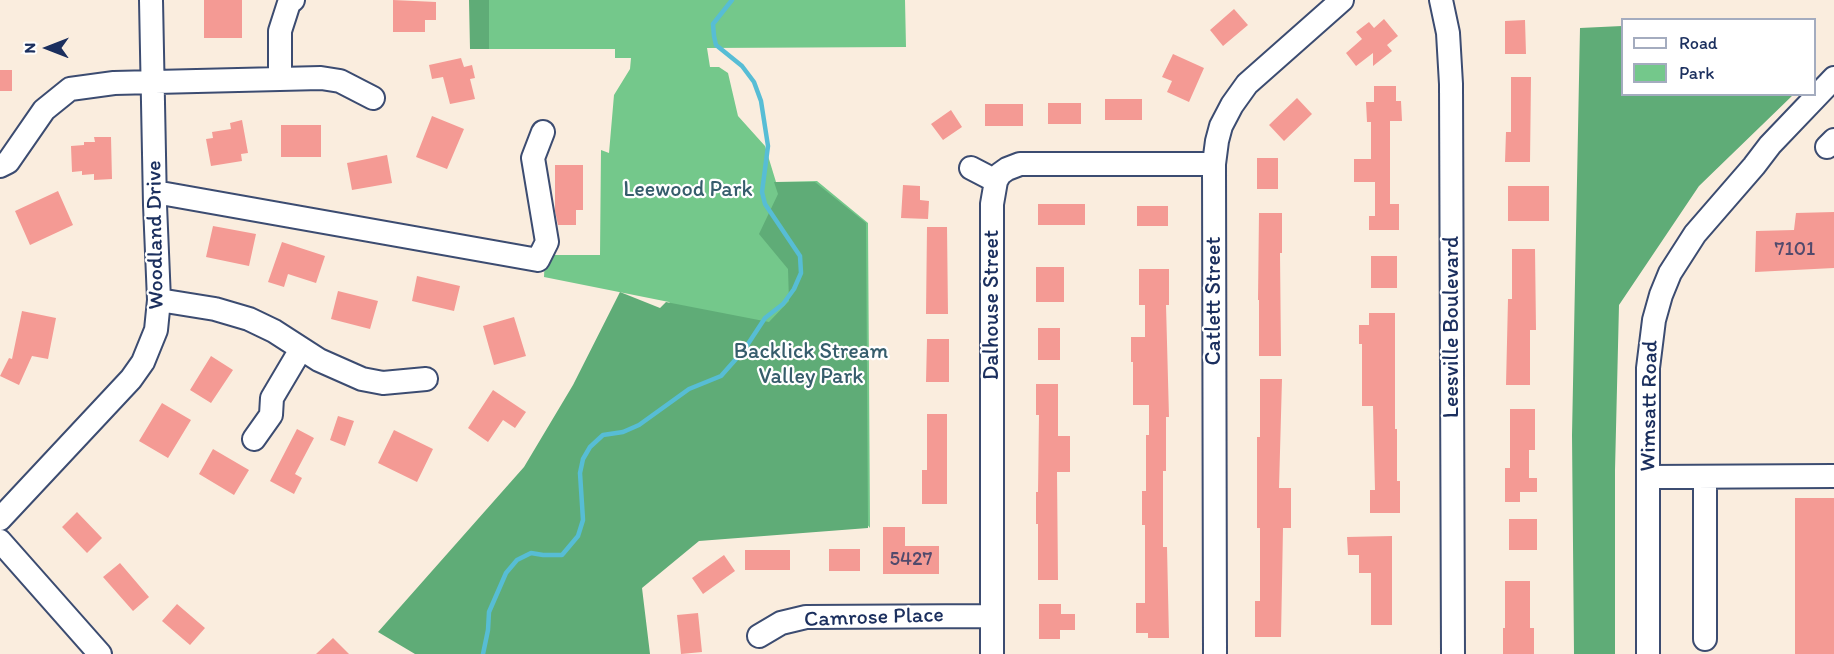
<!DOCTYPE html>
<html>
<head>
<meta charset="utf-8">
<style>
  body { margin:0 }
  #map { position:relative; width:1834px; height:654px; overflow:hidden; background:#faedde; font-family:Itim,sans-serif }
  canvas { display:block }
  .legend { position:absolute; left:1621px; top:18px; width:195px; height:78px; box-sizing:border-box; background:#fff; border:2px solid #a4acbf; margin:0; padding:8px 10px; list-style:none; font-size:18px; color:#1b2f5e }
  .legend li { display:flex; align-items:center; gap:12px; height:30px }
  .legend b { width:30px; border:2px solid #a4acbf }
  .north { position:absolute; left:18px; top:18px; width:60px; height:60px; -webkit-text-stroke:4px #fff; paint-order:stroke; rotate:270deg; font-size:16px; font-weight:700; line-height:24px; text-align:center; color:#1b2f5e }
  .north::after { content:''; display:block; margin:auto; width:21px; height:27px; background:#1b2f5e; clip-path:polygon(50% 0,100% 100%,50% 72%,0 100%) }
</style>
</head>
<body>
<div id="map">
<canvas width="1834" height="654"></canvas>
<ul class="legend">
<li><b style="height:8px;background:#fff"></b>Road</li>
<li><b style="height:16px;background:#74c88b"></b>Park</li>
</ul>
<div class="north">N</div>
</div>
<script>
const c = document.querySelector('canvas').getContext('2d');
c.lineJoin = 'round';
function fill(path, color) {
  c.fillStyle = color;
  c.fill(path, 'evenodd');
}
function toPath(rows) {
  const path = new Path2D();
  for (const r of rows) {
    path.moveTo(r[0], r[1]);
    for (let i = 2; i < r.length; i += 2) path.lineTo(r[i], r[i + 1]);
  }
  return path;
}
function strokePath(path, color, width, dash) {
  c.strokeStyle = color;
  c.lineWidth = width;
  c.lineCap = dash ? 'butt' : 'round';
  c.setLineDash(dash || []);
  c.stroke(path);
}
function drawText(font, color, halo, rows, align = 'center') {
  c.font = font + ' Itim,sans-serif';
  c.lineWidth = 4.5;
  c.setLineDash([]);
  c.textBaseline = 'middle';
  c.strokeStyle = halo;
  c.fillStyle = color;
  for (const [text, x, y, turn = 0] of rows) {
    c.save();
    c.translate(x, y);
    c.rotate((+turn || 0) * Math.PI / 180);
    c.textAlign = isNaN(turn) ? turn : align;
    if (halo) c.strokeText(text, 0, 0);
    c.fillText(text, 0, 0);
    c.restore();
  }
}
fill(toPath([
  [471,0,905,0,906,47,707,48,710,67,719,67,728,73,738,116,765,146,776,182,817,181,868,223,870,528,758,392,669,302,544,277,545,255,600,255,601,150,609,153,614,95,630,69,631,58,615,58,615,49,472,49]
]), '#74c88b');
fill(toPath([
  [469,0,489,0,489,49,470,49],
  [1622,26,1622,94,1793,95,1699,186,1619,305,1615,470,1615,654,1574,654,1572,435,1580,28],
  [774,182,815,182,866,223,868,528,699,541,642,588,650,654,415,654,378,632,524,467,573,385,620,292,660,308,666,302,769,322,789,301,788,269,759,234,778,194]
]), '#5fac77');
strokePath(toPath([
  [483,654,488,630,489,612,506,573,517,560,531,553,543,555,562,555,578,536,583,520,580,473,583,459,590,447,603,435,623,432,639,425,689,389,721,376,744,350,765,318,783,304,794,289,801,273,800,256,765,204,762,192,768,146,761,101,754,82,742,66,716,45,714,36,713,24,732,0]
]), '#57bdd5', 4.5);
fill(toPath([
  [204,0,242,0,242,38,204,38],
  [393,0,436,2,436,20,425,20,425,32,393,32],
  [1234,9,1248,25,1223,46,1210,30],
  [1384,19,1398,36,1387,45,1392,51,1373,66,1373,53,1356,66,1346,53,1362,39,1356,32,1369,22,1374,28],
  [1525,20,1526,54,1505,54,1505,21],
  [1173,54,1204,68,1189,102,1167,92,1172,81,1162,77],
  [461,58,464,67,472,65,475,78,470,79,475,99,450,104,443,77,432,79,429,65],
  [0,70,12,70,12,91,0,91],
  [1511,77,1531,77,1530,162,1505,162,1506,132,1511,132],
  [1374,86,1396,86,1396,101,1401,101,1402,121,1390,121,1390,204,1399,204,1399,230,1369,230,1369,216,1375,216,1375,182,1354,182,1354,159,1371,159,1371,122,1367,122,1366,102,1374,102],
  [1297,98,1312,114,1284,141,1269,125],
  [1105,99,1142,99,1142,120,1105,120],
  [1048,103,1081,103,1081,124,1048,124],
  [985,104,1023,104,1023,126,985,126],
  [951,110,962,127,943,140,931,124],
  [432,116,464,129,447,169,416,157],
  [242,120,248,153,241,154,242,161,211,166,206,139,213,138,212,132,231,129,230,123],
  [281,125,321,125,321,157,281,157],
  [94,137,111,137,112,179,94,180,94,174,82,175,82,171,72,172,71,146,84,145,84,142,95,142],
  [387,155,392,183,352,190,347,163],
  [1257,158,1278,158,1278,189,1257,189],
  [555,165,583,165,583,210,576,210,576,225,558,225,555,211],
  [903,185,920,186,920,200,929,201,928,219,901,218],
  [1508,186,1549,186,1549,221,1508,221],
  [58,191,73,225,30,245,15,211],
  [1038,204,1085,204,1085,225,1038,225],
  [1137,206,1168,206,1168,226,1137,226],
  [1834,212,1834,268,1755,272,1756,231,1794,230,1796,213],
  [1259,213,1282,213,1282,253,1280,253,1281,356,1259,356,1259,300,1258,300],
  [213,226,256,234,249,266,206,257],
  [927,227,947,227,948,314,926,314],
  [282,242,325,256,316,283,288,274,284,287,268,282],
  [1512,249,1535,249,1536,330,1530,330,1530,385,1506,385,1508,299,1512,299],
  [1371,256,1397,256,1397,288,1371,288],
  [1036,267,1064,267,1064,302,1036,302],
  [1139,269,1169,269,1169,305,1166,305,1169,417,1166,417,1166,471,1163,471,1163,547,1167,547,1169,638,1148,638,1148,633,1136,633,1136,603,1145,603,1145,525,1142,525,1142,491,1146,491,1146,435,1149,435,1149,405,1133,405,1133,362,1131,362,1131,337,1145,337,1145,305,1139,305],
  [417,276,460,286,454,311,412,301],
  [338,291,378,301,370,329,331,319],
  [22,311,56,318,48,359,32,356,19,385,0,376,9,358,12,359],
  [1369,313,1395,313,1395,429,1397,429,1397,481,1400,481,1400,513,1370,513,1370,490,1375,490,1373,406,1362,406,1362,344,1359,344,1359,325,1369,325],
  [514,317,526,356,494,365,483,326],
  [1038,328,1060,328,1060,360,1038,360],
  [927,339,949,339,949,382,926,382],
  [211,356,233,370,211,403,190,390],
  [1260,379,1282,379,1279,488,1291,488,1291,528,1283,528,1281,637,1255,637,1255,601,1260,601,1260,528,1257,528,1257,437,1260,437],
  [1036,384,1058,384,1058,436,1070,436,1070,472,1057,472,1058,580,1038,580,1038,524,1036,524,1036,492,1038,492,1039,415,1036,415],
  [493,390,526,412,515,428,503,420,488,442,468,428],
  [162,403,191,420,168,458,139,441],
  [1510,409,1535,409,1535,450,1529,450,1529,478,1537,478,1537,492,1520,492,1520,502,1505,502,1505,468,1510,468],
  [927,414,947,414,947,504,922,504,922,470,927,470],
  [338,416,354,421,345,446,330,440],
  [297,429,314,438,295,474,302,478,294,494,270,481],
  [394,430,433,449,417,482,378,463],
  [213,449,249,470,234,495,199,474],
  [1795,498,1834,498,1834,654,1795,654],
  [77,512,102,538,87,553,62,527],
  [1509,519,1537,519,1537,550,1509,550],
  [883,527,905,527,905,546,939,546,939,574,883,574],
  [1392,536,1392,625,1371,625,1371,573,1359,573,1359,555,1348,555,1347,537],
  [829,549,860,549,860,571,829,571],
  [745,550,790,550,790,570,745,570],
  [724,555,735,571,703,594,692,578],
  [120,563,149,597,133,611,103,577],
  [1505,581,1530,581,1530,628,1534,628,1534,654,1503,654,1503,628,1505,628],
  [177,604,205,628,190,645,162,621],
  [1039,604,1061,604,1061,614,1075,614,1075,630,1060,630,1060,639,1039,639],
  [698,613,702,652,681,654,677,615],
  [333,638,349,654,316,654]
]), '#f49a94');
const minor = toPath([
  [1441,0,1448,33,1451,84,1453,654],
  [280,79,280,31,289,3,293,0],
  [1827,147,1834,140],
  [0,166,8,162,44,110,70,89,114,83,321,78,340,81,373,98],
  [971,168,996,181],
  [155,192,538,260,547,242,533,158,543,132],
  [159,300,215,309,249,319,274,331,319,360,362,379,383,383,426,379],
  [254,439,271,415,272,398,301,349],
  [1648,477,1834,476],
  [1705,477,1705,639],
  [0,519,131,379,143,362,156,330,159,300,155,205,151,0],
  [0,541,100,654],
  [759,636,781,623,806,617,992,616],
  [992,654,992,204,996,181,1000,174,1007,169,1020,164,1214,164],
  [1215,654,1214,164,1217,141,1221,126,1232,105,1247,84,1342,0],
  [1648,654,1648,368,1654,320,1661,295,1670,273,1695,234,1754,166,1770,145,1834,78]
]);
strokePath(minor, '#3c4c71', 26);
strokePath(minor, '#fff', 22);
drawText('20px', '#514a6c', null, [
  ["7101",1795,250],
  ["5427",911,560]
]);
drawText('22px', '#365d6c', '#fff', [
  ["Leewood Park",688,190],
  ["Backlick Stream",811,352],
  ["Valley Park",811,377]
]);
drawText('22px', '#1b2f5e', '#fff', [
  ["Woodland Drive",156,235,-91],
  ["Catlett Street",1214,301,-90],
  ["Dalhouse Street",992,305,-90],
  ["Leesville Boulevard",1452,327,-90],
  ["Wimsatt Road",1650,406,-89],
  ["Camrose Place",874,618,-2]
]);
</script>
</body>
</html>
